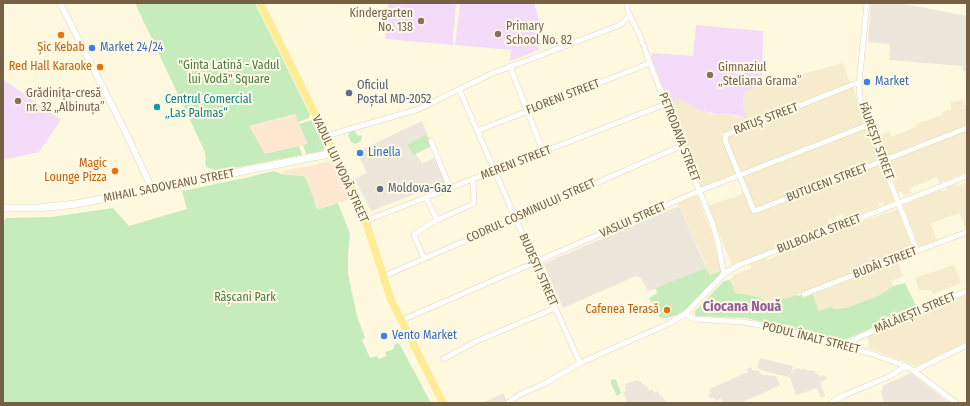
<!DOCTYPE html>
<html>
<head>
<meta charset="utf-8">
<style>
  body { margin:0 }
  #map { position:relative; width:970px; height:406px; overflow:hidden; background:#fef8de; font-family:"Fira Sans Condensed",sans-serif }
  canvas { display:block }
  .frame { position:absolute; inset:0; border:4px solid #766044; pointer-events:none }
</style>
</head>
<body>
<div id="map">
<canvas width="970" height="406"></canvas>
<div class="frame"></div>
</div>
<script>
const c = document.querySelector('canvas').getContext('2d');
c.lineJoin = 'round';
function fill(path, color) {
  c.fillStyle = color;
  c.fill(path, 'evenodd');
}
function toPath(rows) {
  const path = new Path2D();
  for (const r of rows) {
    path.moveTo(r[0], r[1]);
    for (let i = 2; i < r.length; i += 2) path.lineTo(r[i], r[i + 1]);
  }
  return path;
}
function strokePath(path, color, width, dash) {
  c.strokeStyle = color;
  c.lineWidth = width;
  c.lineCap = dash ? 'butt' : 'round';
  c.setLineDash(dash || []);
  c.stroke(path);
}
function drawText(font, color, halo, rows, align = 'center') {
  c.font = font + ' "Fira Sans Condensed",sans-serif';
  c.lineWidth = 4;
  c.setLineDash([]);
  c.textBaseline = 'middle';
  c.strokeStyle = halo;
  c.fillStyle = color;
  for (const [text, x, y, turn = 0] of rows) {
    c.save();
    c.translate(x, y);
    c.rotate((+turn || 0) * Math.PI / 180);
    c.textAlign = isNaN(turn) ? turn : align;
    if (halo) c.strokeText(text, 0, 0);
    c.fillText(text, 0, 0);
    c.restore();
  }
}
fill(toPath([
  [843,63,850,83,790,106,721,134,737,173,701,187,669,103,682,99,684,102,702,111,710,114,720,115,720,113,742,118,746,117,743,103,744,92,762,85],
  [853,87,864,124,741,172,727,138,728,137],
  [963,100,964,105,967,105,967,125,884,157,877,142,880,141,878,136,889,132,891,137,916,127,916,124,943,115,942,112,952,109,950,102],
  [866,129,879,160,755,208,743,177],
  [967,130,967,172,940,183,937,177,910,188,912,193,904,196,902,191,898,193,886,162],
  [880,164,894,199,894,201,884,205,883,202,878,204,879,207,845,220,842,214,828,220,830,226,732,265,708,206,730,198,731,199,745,193,753,214],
  [967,182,967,229,966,229,960,213,953,216,952,215,931,224,937,240,919,247,903,205,941,190,942,192,947,190,947,187,957,184,958,186],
  [697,195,713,237,721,271,710,275,678,203],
  [898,209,913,249,912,250,777,303,773,304,764,301,759,297,734,293,730,280,731,278,733,277,733,275,752,268,750,264,766,258,767,260,780,255,780,253,794,248,794,249,800,247,800,246,848,227,855,224,856,225,858,224,858,223],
  [898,262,903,276,891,281,893,286,880,295,846,308,835,309,831,307,817,311,813,294],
  [954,265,961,283,933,294,931,290,919,290,915,278],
  [967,295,967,342,934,357,934,358,930,361,929,360,916,366,868,348,869,342,867,336,882,331,883,329,907,318,910,320,908,317,916,313,918,316,923,314,922,311,945,302,946,303,948,301]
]), '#f6ebcc');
fill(toPath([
  [295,114,308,144,265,155,249,126],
  [333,161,350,199,320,209,316,208,313,196,304,177,285,175,283,171]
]), '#ffe8d1');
fill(toPath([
  [871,3,899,3,967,16,967,71,962,71,963,66,889,60,890,44,868,42],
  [422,121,432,146,416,154,422,164,436,157,446,182,371,211,355,179,367,173,357,152],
  [679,206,706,268,663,286,648,291,641,278,636,276,563,308,544,264,545,263],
  [760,358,793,366,791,373,793,372,793,370,799,368,800,370,804,369,809,371,813,370,820,377,824,375,827,379,820,382,825,396,821,397,817,388,796,395,790,377,767,372,757,368],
  [751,367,752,370,759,371,762,375,776,376,780,385,741,403,724,403,721,398,716,401,714,397,710,399,708,395,711,394,710,389,748,372,747,369],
  [911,373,949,403,884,403,881,391,883,389,882,386],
  [638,380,648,388,649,391,653,390,655,393,658,391,660,396,662,396,667,403,627,403,623,392,626,391,625,384],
  [503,393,507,402,505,403,483,403]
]), '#ece6db');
fill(toPath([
  [388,3,455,3,456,6,454,29,453,31,453,45,385,39,387,13,389,12],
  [460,3,534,3,540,23,539,50,510,61,511,50,455,45],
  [696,25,763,31,762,85,744,92,743,103,746,117,744,118,739,116,720,113,720,115,702,111,684,102,682,99,669,103,651,57,652,56,652,53,693,56],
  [4,80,61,120,39,152,3,160]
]), '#f5dbfa');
fill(toPath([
  [135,3,256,3,310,114,309,118,298,122,295,114,249,126,265,154,299,146,302,155,218,171,206,167,205,152],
  [312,120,314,120,326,144,326,147,322,151,306,154,303,145,308,144,299,124],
  [354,130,358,136,361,135,362,137,361,141,355,144,351,142,348,136,350,131],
  [426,135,431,146,413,155,408,144],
  [273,171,285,175,304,176,313,196,316,208,320,209,338,203,350,234,348,254,348,274,357,316,365,338,362,340,370,358,377,356,379,359,386,356,385,352,394,349,394,345,399,343,431,403,3,403,3,223,6,218,51,217,113,208,129,226,187,209,182,191,245,178],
  [706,268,710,275,721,271,720,274,685,310,677,315,666,318,661,318,658,315,649,298,657,293,656,288],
  [730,280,735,293,759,297,764,301,773,304,777,303,783,298,786,299,797,295,798,296,801,295,803,298,813,294,818,311,831,307,835,309,846,308,880,295,893,286,905,283,917,308,842,341,746,318,695,316,695,311,724,281],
  [613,379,616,380,621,393,619,395,617,396,611,384,611,381]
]), '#c6ecbc');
const minor = toPath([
  [627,3,627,9,640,36,681,146,712,222,718,243,724,274],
  [867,3,859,83,860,98,868,125,917,251],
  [510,66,543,152],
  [859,83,854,84,726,135,725,140,754,211,757,210,967,128],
  [459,89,535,263,580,363],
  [477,131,650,63],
  [326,136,419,109,491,74,615,27,620,25,630,15],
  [431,141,450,188],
  [437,220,473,204,474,201,473,179],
  [365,221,666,104],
  [424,258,415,238,414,234,437,220,426,197],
  [382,277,681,146],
  [804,294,967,232],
  [685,314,694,319,743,322,760,325,869,353,906,366,914,371,956,403],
  [400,321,699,191,868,125],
  [842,345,923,309,967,291],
  [443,359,475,342,555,308],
  [914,371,967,345],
  [508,403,519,395,546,383,580,363,668,324,685,314,724,274,739,265,899,203,967,176],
  [831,403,845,395,888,377,906,366]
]);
const tertiary = toPath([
  [60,3,126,133,152,189]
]);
const secondary = toPath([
  [3,208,38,208,76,204,334,153]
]);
const primary = toPath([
  [260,3,361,207,391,300,443,403]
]);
strokePath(minor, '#e3d5ba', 6);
strokePath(tertiary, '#e3d5ba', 7);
strokePath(secondary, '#e8d8b7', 8);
strokePath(primary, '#fff', 9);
strokePath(minor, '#fff', 5);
strokePath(tertiary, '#fff', 6);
strokePath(secondary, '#fff', 7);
strokePath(primary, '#ffec94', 8);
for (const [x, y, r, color] of [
  [421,21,4,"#8d6e63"],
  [498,34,4,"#8d6e63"],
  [61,35,4,"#e8710a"],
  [92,48,4,"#3f7fe0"],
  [100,67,4,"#e8710a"],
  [710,75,4,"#8d6e63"],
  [867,82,4,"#3f7fe0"],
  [349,93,4,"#5c6f8a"],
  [18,101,4,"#8d6e63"],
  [157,107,4,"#0f9aa8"],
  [360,153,4,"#3f7fe0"],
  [115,171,4,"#e8710a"],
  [380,189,4,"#5c6f8a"],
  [667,310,4,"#e8710a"],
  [384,336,4,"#3f7fe0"]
]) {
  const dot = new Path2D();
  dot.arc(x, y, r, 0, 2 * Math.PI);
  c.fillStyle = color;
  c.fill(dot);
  strokePath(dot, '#fffae6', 1.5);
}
drawText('12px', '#785e54', '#fffae6', [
  ["Kindergarten",413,14,"right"],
  ["No. 138",413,28,"right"],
  ["Primary",506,27],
  ["School No. 82",506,41],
  ["Gimnaziul",718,68],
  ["„Steliana Grama”",718,82],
  ["Grădinița-cresă",26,94],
  ["nr. 32 „Albinuța”",26,108]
], 'left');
drawText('12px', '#c56008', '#fffae6', [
  ["Șic Kebab",61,48,"center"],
  ["Red Hall Karaoke",92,67],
  ["Magic",107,164],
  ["Lounge Pizza",107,178],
  ["Cafenea Terasă",659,310]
], 'right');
drawText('12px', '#366cbe', '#fffae6', [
  ["Market 24/24",100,48],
  ["Market",875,82],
  ["Linella",368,153],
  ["Vento Market",392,336]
], 'left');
drawText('12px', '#427d3b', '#fffae6', [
  ["\"Ginta Latină - Vadul",229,66],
  ["lui Vodă\" Square",229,80],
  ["Râșcani Park",245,298]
]);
drawText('12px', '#4e5e75', '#fffae6', [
  ["Oficiul",357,86],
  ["Poștal MD-2052",357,100],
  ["Moldova-Gaz",388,189]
], 'left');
drawText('12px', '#766044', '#fffae6', [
  ["FLORENI STREET",563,97,-21],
  ["RATUȘ STREET",766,119,-21],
  ["PETRODAVA STREET",679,137,69],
  ["FĂUREȘTI STREET",876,141,70],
  ["MERENI STREET",516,163,-21],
  ["VADUL LUI VODĂ STREET",340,169,65],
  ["BUTUCENI STREET",827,183,-21],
  ["MIHAIL SADOVEANU STREET",169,186,-11],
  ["CODRUL COSMINULUI STREET",531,211,-24],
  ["VASLUI STREET",633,220,-24],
  ["BULBOACA STREET",819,234,-21],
  ["BUDĂI STREET",885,263,-21],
  ["BUDEȘTI STREET",538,270,66],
  ["MĂLĂIEȘTI STREET",915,313,-23],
  ["PODUL ÎNALT STREET",811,338,14]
]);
drawText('12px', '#0d838f', '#fffae6', [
  ["Centrul Comercial",165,100],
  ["„Las Palmas“",165,114]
], 'left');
drawText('bold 14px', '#925f9a', '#fffae6', [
  ["Ciocana Nouă",742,307]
]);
</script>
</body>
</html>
